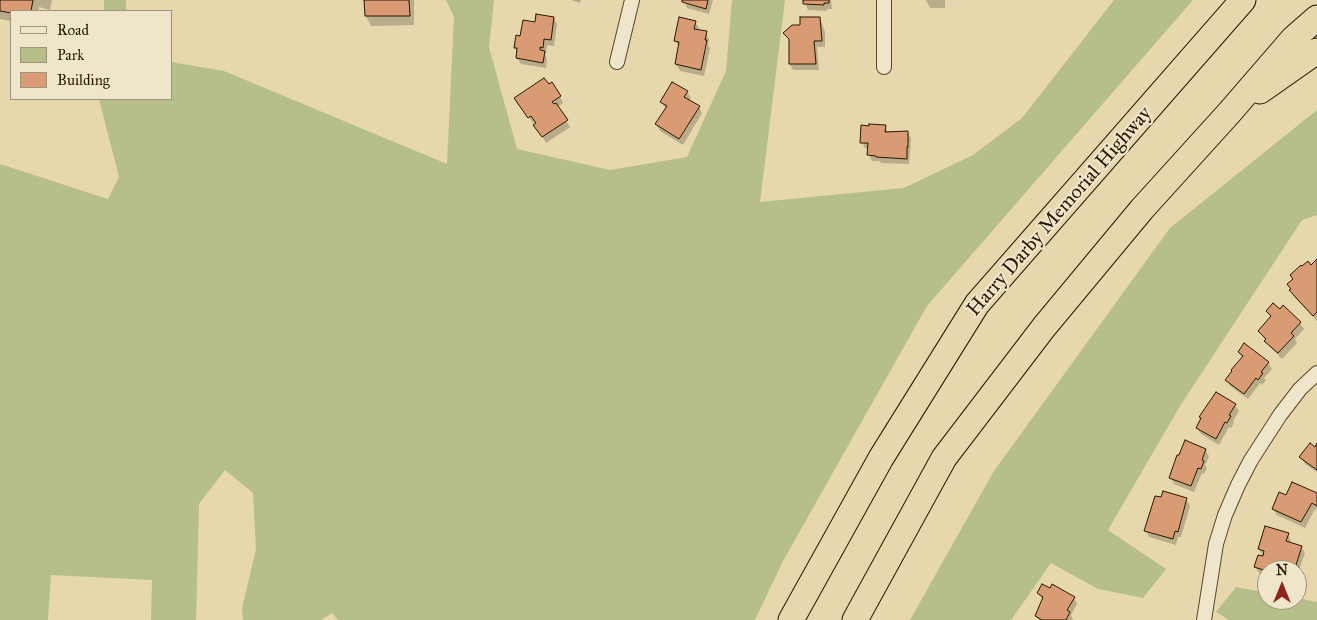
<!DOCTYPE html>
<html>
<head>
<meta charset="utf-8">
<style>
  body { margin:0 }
  #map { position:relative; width:1317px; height:620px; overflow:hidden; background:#e7d7ad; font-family:"IM FELL Great Primer",serif }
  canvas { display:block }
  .legend { position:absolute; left:10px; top:10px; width:162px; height:90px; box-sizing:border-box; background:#efe5ca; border:1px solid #a09379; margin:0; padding:6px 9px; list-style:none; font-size:15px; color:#291700 }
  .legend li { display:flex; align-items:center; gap:10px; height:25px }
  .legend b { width:25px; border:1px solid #a09379 }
  .north { position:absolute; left:1257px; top:560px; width:50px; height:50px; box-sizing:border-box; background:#efe5ca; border:1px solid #a09379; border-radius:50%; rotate:0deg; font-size:14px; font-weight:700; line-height:20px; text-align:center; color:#291700 }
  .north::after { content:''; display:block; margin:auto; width:18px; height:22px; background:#8f2418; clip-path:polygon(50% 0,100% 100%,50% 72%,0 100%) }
</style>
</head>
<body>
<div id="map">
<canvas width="1317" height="620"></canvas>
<ul class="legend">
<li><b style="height:6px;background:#efe5ca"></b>Road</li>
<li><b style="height:14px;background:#b6be89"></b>Park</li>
<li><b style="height:14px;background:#d99b73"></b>Building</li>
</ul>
<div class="north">N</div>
</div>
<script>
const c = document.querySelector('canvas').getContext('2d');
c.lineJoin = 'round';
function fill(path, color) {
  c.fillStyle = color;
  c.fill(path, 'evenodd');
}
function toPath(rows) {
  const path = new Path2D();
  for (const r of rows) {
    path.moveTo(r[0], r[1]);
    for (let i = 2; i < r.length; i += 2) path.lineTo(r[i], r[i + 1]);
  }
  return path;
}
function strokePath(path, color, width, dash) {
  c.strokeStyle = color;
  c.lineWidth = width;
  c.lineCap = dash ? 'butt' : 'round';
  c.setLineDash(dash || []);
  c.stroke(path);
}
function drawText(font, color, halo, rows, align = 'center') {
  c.font = font + ' "IM FELL Great Primer",serif';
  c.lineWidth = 4.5;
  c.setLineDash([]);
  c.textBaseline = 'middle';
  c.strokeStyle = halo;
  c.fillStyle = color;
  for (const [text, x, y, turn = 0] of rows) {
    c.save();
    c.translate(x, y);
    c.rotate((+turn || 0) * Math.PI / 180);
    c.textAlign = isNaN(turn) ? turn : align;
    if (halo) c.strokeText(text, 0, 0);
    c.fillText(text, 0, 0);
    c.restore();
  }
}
fill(toPath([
  [104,0,126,0,126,11,104,11],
  [446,0,494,0,489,47,517,149,610,170,687,157,726,71,732,0,785,0,760,202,904,188,973,155,1022,118,1114,0,1193,0,927,306,783,561,755,620,338,620,332,613,321,620,243,620,242,608,256,549,253,493,225,470,199,504,196,620,151,620,152,580,51,575,48,620,0,620,0,164,108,199,119,177,99,99,171,99,171,62,224,71,447,164,454,17],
  [1317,110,1317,215,1302,220,1180,406,1108,530,1166,569,1143,598,1098,589,1051,563,1011,620,910,620,994,471,1170,228],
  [1236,587,1267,593,1267,600,1297,600,1297,598,1317,602,1317,620,1229,620,1216,612]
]), '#b6be89');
fill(toPath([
  [0,0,52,0,50,10,39,7,38,11,11,11,11,21,0,19],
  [366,0,414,0,414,25,371,26,366,16],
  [571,0,581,0,580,3],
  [684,0,713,0,709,14,687,8],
  [804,0,831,0,832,9,827,9,827,11,808,10],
  [926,0,945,0,945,8,930,8],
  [554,18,557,24,554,46,547,45,546,54,544,53,547,59,546,68,521,64,517,58,518,52,515,47,522,37,536,23],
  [820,19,825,32,825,47,817,47,819,70,793,70,790,64,790,41,784,33],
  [695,22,699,28,698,31,706,33,709,39,708,45,710,48,704,76,680,71,676,64,680,48,675,41],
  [687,92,691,98,689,101,699,107,702,113,683,145,660,131,656,124,666,109,661,102],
  [560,97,563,103,557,107,570,127,546,143,539,131,537,124,536,122,533,123,519,104],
  [885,126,888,132,907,132,911,138,909,164,881,163,880,161,872,161,869,155,869,149,865,148,862,142],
  [1317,262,1317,321,1294,297,1291,290,1310,266],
  [1267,311,1300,323,1304,329,1295,339,1297,343,1282,359,1270,347,1260,332,1271,318],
  [1239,352,1268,362,1272,369,1264,378,1266,380,1262,385,1260,383,1248,399,1230,386,1227,380,1243,359],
  [1235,405,1239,411,1233,421,1234,423,1231,428,1229,427,1219,445,1201,434,1197,428],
  [1317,446,1317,472,1305,464,1301,457],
  [1205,450,1209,456,1205,466,1207,468,1204,474,1202,473,1194,492,1174,484,1171,478],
  [1317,494,1317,510,1315,509,1305,528,1277,515,1273,509,1287,497],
  [1186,499,1190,506,1181,537,1178,537,1176,545,1149,537,1146,531],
  [1288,534,1291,541,1290,544,1301,547,1305,553,1299,570,1302,574,1298,586,1297,570,1267,570,1267,576,1259,573,1255,567,1264,558,1259,549],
  [1038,593,1074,598,1077,604,1071,615,1073,620,1039,620,1036,616,1043,600]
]), '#0003');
const building = toPath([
  [0,0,33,0,31,11,11,11,11,13,0,11,0,0],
  [364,0,409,0,410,16,365,16,364,0],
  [682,0,708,0,706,9,682,2,682,0],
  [803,0,829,0,829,3,824,3,824,5,803,4,803,0],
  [536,14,554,17,551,40,544,39,543,48,540,47,540,50,545,51,543,63,516,58,517,48,514,48,516,35,520,36,523,20,535,22,536,14],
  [679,17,696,21,694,29,707,31,705,40,707,40,701,70,675,64,679,42,674,41,679,17],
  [800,17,820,17,822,41,814,41,816,64,789,64,789,39,783,33,792,25,800,25,800,17],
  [544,78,549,84,552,82,561,96,552,102,554,104,556,103,568,120,542,137,533,125,536,123,531,116,528,118,514,98,544,78],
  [672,82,688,91,684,97,700,106,679,139,655,124,667,106,660,102,672,82],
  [869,124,886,125,885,132,908,131,908,147,907,147,907,159,876,157,876,156,867,155,868,143,860,143,861,125,869,126,869,124],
  [1317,259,1317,312,1313,316,1289,290,1291,289,1287,284,1293,279,1290,275,1301,265,1302,266,1308,261,1311,265,1317,259],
  [1273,303,1280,309,1283,305,1301,322,1291,333,1294,336,1278,353,1264,341,1266,339,1258,331,1271,316,1266,311,1273,303],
  [1244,343,1269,362,1261,372,1263,373,1258,380,1256,378,1244,394,1225,380,1232,371,1231,370,1243,356,1238,352,1244,343],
  [1216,392,1236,404,1229,415,1231,416,1227,423,1225,422,1216,439,1196,428,1201,418,1199,417,1216,392],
  [1185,440,1206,449,1202,460,1204,461,1201,469,1198,468,1191,486,1169,478,1177,455,1179,455,1185,440],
  [1310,443,1315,447,1317,443,1317,470,1299,457,1310,443],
  [1292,482,1317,493,1317,506,1312,503,1301,522,1272,509,1279,492,1286,495,1292,482],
  [1163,491,1187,498,1178,532,1175,531,1173,539,1144,531,1155,496,1161,497,1163,491],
  [1265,526,1289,533,1286,541,1302,546,1296,565,1299,567,1297,573,1297,570,1267,570,1267,571,1254,567,1258,555,1263,556,1264,551,1258,549,1265,526],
  [1042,584,1050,588,1052,584,1075,597,1067,610,1070,612,1066,620,1042,620,1035,616,1043,597,1037,593,1042,584]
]);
fill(building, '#d99b73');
strokePath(building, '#291700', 1);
const minor = toPath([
  [617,62,632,0],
  [884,67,884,0],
  [1204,620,1216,544,1225,515,1238,485,1251,460,1280,415,1300,389,1317,373]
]);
const motorway = toPath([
  [1260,91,1317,51],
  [791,620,881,458,977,304,1243,0],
  [855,620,944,458,1044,327,1142,209,1229,113,1293,39,1317,18]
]);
strokePath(minor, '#58472b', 16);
strokePath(motorway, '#291700', 27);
strokePath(minor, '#efe5ca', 14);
strokePath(motorway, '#e7d7ad', 25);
drawText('20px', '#291700', '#efe5ca', [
  ["Harry Darby Memorial Highway",1060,212,-49]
]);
</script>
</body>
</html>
